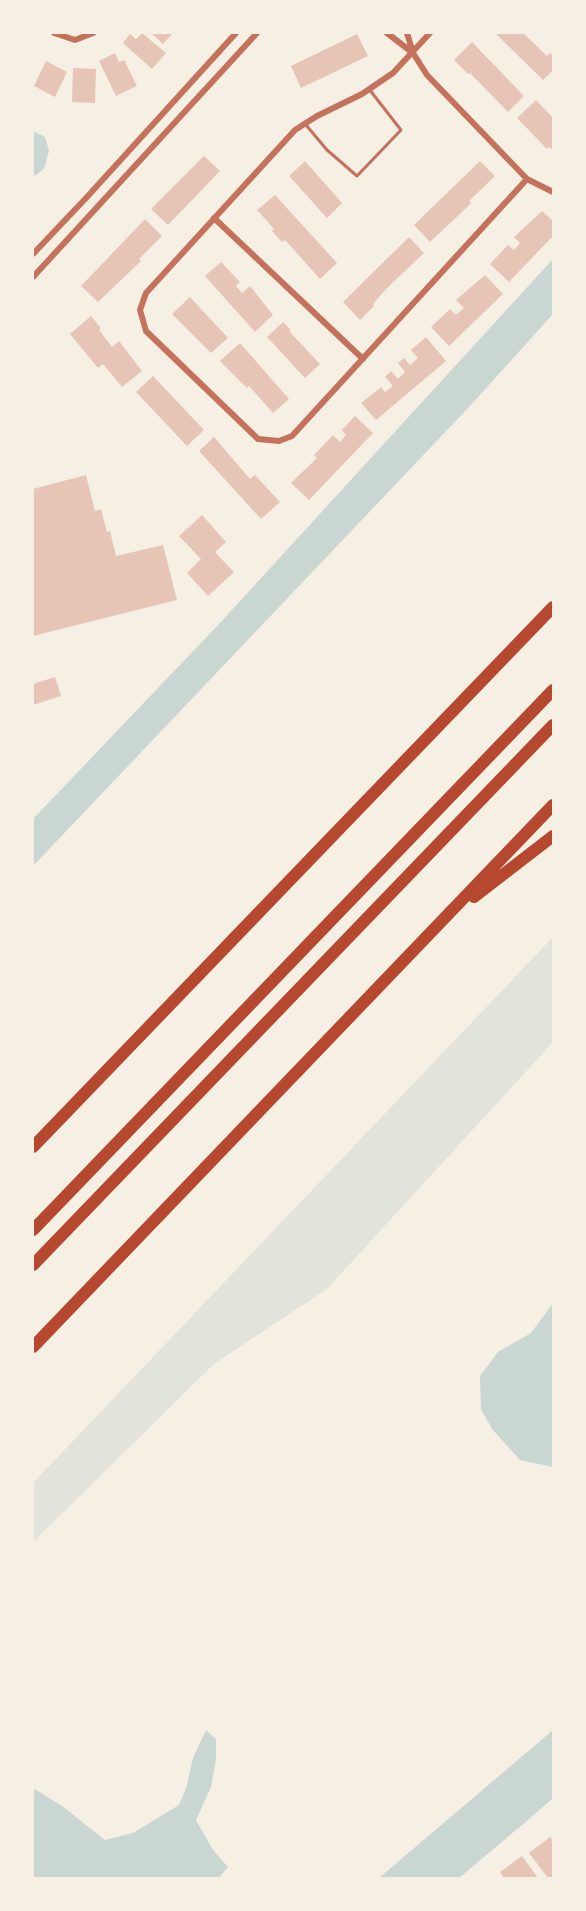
<!DOCTYPE html>
<html>
<head>
<meta charset="utf-8">
<style>
  body { margin:0 }
  #map { position:relative; width:586px; height:1911px; overflow:hidden; background:#f6efe4; font-family:Helvetica,sans-serif }
  canvas { display:block }
  .frame { position:absolute; inset:0; border:34px solid #f6efe4; pointer-events:none }
</style>
</head>
<body>
<div id="map">
<canvas width="586" height="1911"></canvas>
<div class="frame"></div>
</div>
<script>
const c = document.querySelector('canvas').getContext('2d');
c.lineJoin = 'round';
function fill(path, color) {
  c.fillStyle = color;
  c.fill(path, 'evenodd');
}
function toPath(rows) {
  const path = new Path2D();
  for (const r of rows) {
    path.moveTo(r[0], r[1]);
    for (let i = 2; i < r.length; i += 2) path.lineTo(r[i], r[i + 1]);
  }
  return path;
}
function strokePath(path, color, width, dash) {
  c.strokeStyle = color;
  c.lineWidth = width;
  c.lineCap = dash ? 'butt' : 'round';
  c.setLineDash(dash || []);
  c.stroke(path);
}
fill(toPath([
  [553,937,553,1042,327,1289,214,1364,33,1542,33,1483]
]), '#e2e4dc');
fill(toPath([
  [33,131,45,137,49,151,44,169,33,177],
  [553,259,553,314,469,407,33,866,33,819,220,623],
  [553,1303,553,1467,520,1460,492,1429,481,1409,480,1376,498,1352,531,1333],
  [206,1730,216,1739,216,1759,211,1787,196,1820,213,1850,228,1867,219,1878,33,1878,33,1788,62,1806,105,1840,133,1833,179,1805,186,1788,193,1758],
  [553,1730,553,1798,529,1819,459,1878,379,1878]
]), '#c9d6d2');
fill(toPath([
  [142,33,166,53,152,69,123,43,130,34,136,39],
  [151,33,173,33,163,44],
  [495,33,523,33,547,56,550,53,553,56,553,70,543,80],
  [357,34,368,56,301,88,291,66],
  [472,42,524,96,508,112,470,73,468,74,454,60],
  [115,53,119,62,124,60,137,86,116,96,99,61],
  [46,61,67,72,55,97,34,86],
  [73,68,96,69,95,103,72,102],
  [536,100,553,118,553,150,549,147,547,149,517,118],
  [204,156,220,171,168,225,151,209],
  [305,161,342,203,327,218,289,176],
  [480,161,495,176,469,201,471,203,461,213,430,242,414,225],
  [275,195,337,263,320,279,285,240,282,242,272,231,274,229,257,210],
  [542,211,553,221,553,236,509,282,490,264,508,245,514,250,520,243,514,237],
  [145,219,162,236,139,259,141,261,98,302,81,286],
  [409,237,424,253,386,289,373,304,374,306,360,320,343,302],
  [221,262,240,282,236,286,242,293,250,286,273,315,255,332,205,276],
  [485,275,503,294,449,346,431,327,450,309,456,315,464,308,456,300],
  [190,297,228,338,211,353,172,314],
  [91,316,101,328,99,330,112,347,119,341,142,371,122,387,103,364,98,368,70,334],
  [283,322,291,330,289,331,320,364,305,378,267,337],
  [426,337,446,361,376,420,361,403,381,387,385,392,393,386,385,377,391,371,398,379,405,372,398,363,404,358,410,365,418,358,411,350],
  [240,343,289,399,273,413,249,386,247,388,220,361],
  [153,376,204,430,187,446,136,392],
  [355,416,373,433,309,500,291,483,317,458,314,455,333,435,340,442,346,435,342,430],
  [214,437,250,479,255,475,280,502,261,519,199,451],
  [86,475,95,511,101,509,107,532,110,531,116,556,163,545,177,600,33,636,33,489],
  [202,515,226,542,215,552,234,572,208,596,187,573,201,559,179,536],
  [55,677,61,696,33,705,33,684],
  [550,1837,553,1840,553,1878,548,1878,529,1853],
  [522,1856,538,1878,504,1878,500,1872]
]), '#e6c5b7');
strokePath(toPath([
  [306,125,327,150,357,176,401,130,369,89]
]), '#c5725c', 3);
strokePath(toPath([
  [54,33,75,40,93,33],
  [387,33,413,53,407,33],
  [430,33,393,73,362,94,317,116,295,130,146,293,140,310,146,331,258,439,279,441,292,436,527,179,553,192],
  [413,53,427,75,527,179],
  [214,218,363,359],
  [33,254,87,197,236,33],
  [33,277,257,33]
]), '#c5725c', 6);
strokePath(toPath([
  [474,897,553,836],
  [33,1147,553,607],
  [33,1230,553,690],
  [33,1265,553,725],
  [33,1347,553,805]
]), '#b5482f', 12);
</script>
</body>
</html>
